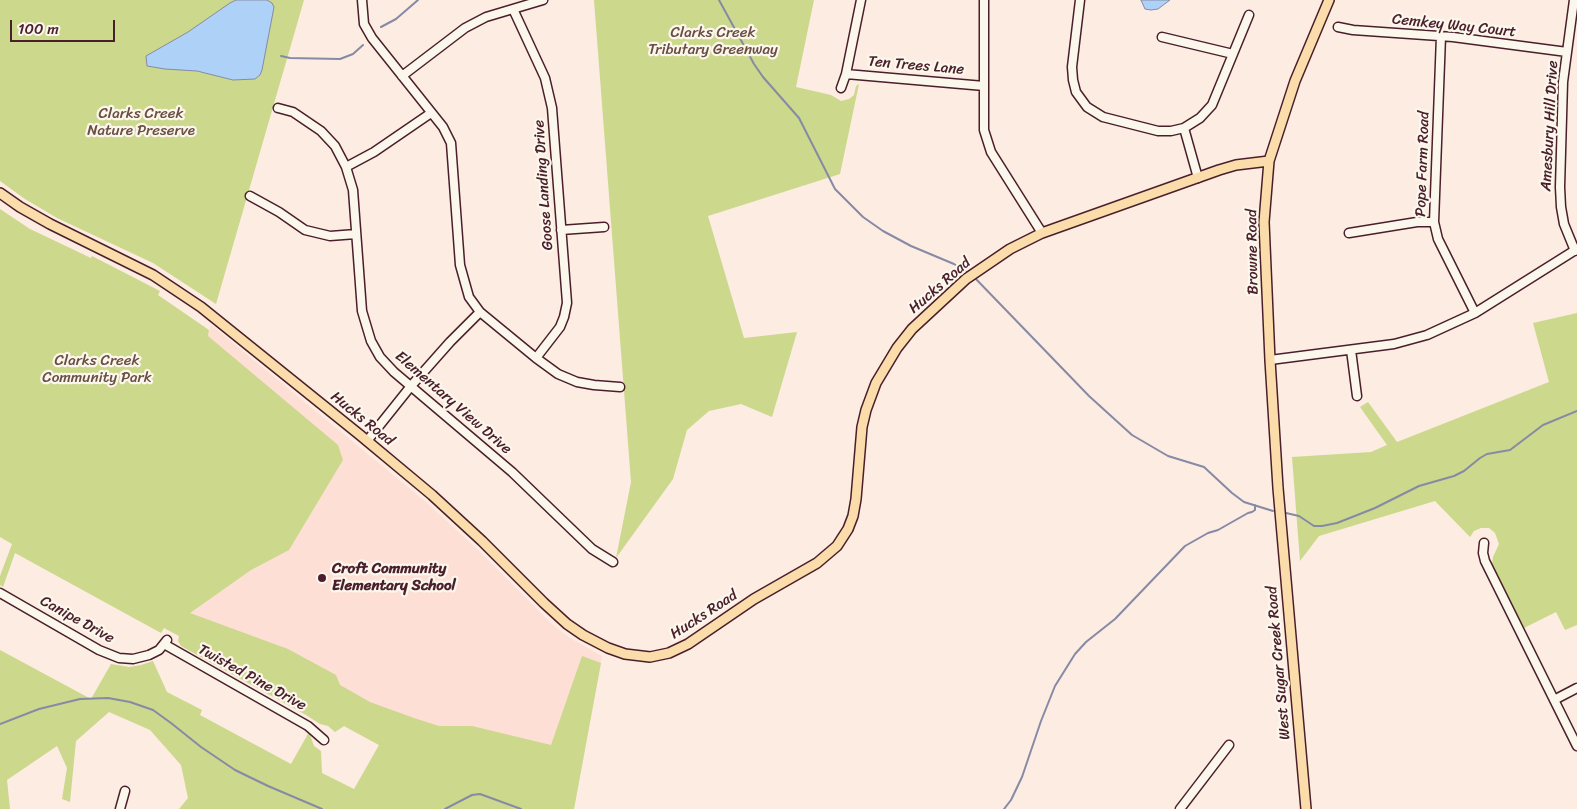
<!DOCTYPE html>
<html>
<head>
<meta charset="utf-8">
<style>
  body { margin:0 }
  #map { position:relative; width:1577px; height:809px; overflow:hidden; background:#fcece2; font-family:Sriracha,sans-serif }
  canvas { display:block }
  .scale { position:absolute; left:10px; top:20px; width:105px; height:22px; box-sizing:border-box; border:2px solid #4a1f2b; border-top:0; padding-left:6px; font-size:15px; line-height:18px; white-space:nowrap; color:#4a1f2b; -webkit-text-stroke:4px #fbf7ec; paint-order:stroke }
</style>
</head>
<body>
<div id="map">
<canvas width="1577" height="809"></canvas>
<div class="scale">100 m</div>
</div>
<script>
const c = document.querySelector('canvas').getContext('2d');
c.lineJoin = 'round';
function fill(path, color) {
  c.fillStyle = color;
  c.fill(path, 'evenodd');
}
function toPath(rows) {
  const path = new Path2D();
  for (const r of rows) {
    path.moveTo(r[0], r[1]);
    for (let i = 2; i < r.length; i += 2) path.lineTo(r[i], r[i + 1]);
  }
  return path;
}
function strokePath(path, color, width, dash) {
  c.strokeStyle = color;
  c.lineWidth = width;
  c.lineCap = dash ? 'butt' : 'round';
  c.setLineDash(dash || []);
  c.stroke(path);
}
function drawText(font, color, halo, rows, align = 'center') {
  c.font = font + ' Sriracha,sans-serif';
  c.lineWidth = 4.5;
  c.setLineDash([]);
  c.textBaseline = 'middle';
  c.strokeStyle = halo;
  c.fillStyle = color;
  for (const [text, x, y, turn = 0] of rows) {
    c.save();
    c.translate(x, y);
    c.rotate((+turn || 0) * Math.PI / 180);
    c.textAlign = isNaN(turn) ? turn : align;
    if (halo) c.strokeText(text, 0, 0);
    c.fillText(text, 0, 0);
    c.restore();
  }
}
fill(toPath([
  [211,325,426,502,476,548,552,624,570,638,602,656,574,809,404,759,179,636,178,437]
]), '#fddfd6');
fill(toPath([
  [0,0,304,0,216,304,153,263,57,218,25,199,0,181],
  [594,0,814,0,796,87,831,95,841,101,849,99,854,95,856,86,859,84,840,174,708,216,744,338,797,332,772,417,741,404,709,411,687,430,673,479,616,558,631,482],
  [0,209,30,229,91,258,92,256,160,291,158,295,209,330,208,336,338,445,343,460,289,550,251,570,190,613,288,649,336,675,340,685,370,702,414,718,439,726,472,726,551,745,582,656,601,663,574,809,179,809,188,798,181,765,150,730,109,712,76,741,70,802,62,799,67,768,57,746,7,780,10,809,0,809,0,650,91,699,111,664,129,667,141,665,153,661,167,692,202,710,200,715,291,764,309,732,314,746,321,751,322,773,354,789,379,745,344,726,335,732,328,726,320,724,306,715,181,646,178,641,179,636,164,628,161,633,15,553,3,587,0,585,0,576,12,544,0,537],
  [1577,313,1577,625,1565,630,1556,612,1524,628,1492,564,1493,557,1499,544,1495,533,1489,528,1481,528,1474,531,1470,537,1435,501,1319,536,1300,561,1292,457,1371,452,1387,445,1360,407,1368,402,1397,442,1549,382,1533,323]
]), '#ccd88c');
const water = toPath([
  [236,0,267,0,272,3,274,7,262,70,260,75,255,79,233,80,197,71,165,69,147,66,146,56,188,32,230,3,236,0],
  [1141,0,1170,0,1158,9,1151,10,1145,9,1141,0]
]);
fill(water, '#aed2f7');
strokePath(water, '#868aa5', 1);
strokePath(toPath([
  [719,0,754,64,763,77,799,118,835,189,863,217,883,231,911,246,954,264,968,273],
  [381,27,396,19,418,0],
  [281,56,290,58,340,59,353,54,363,45],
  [974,277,1089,396,1132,435,1168,456,1204,467,1232,493,1244,502,1273,511],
  [1286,513,1299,516,1314,526,1322,526,1337,523,1375,508,1419,486,1454,476,1464,471,1480,458,1487,454,1510,450,1543,425,1577,411],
  [0,724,39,709,80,699,108,698,130,702,153,710,171,723,201,747,235,770,268,786,322,809],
  [445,809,472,795,480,794,521,809],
  [1004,809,1011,800,1022,777,1041,721,1055,686,1075,654,1086,642,1115,619,1185,546,1208,533,1218,530,1248,513,1252,512,1255,510,1255,505]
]), '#868aa5', 2);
const minor = toPath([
  [362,0,364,24,372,38,443,127,451,143,460,265,469,297,480,312,536,358,558,374,577,382,594,385,620,387],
  [984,0,984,130,991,152,1042,233],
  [1080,0,1072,67,1073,80,1076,92,1087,107,1103,117,1158,131,1171,131,1184,128,1200,118,1212,105,1249,15],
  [1574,0,1563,82,1560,187,1561,207,1564,224,1575,251],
  [513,9,545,78,552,108,567,303,564,317,560,327,536,358],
  [1338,27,1353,30,1453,37,1567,52],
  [1441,36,1434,222,1438,239,1475,313],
  [1162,37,1233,54],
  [846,74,984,86],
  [402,76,465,28,486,17,543,0],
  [841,88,846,74,861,0],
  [278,108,293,112,321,131,335,146,346,167,353,190,362,311,371,341,380,357,394,372,512,472,592,549,613,562],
  [1184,128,1198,178],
  [346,167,374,152,431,113],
  [250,196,279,212,305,230,330,236,356,234],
  [561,230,604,227],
  [1349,233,1417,222,1434,222],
  [1351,350,1357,396],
  [1270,360,1394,344,1427,335,1475,313,1577,249],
  [367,441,411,386,450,342,480,312],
  [1484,543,1483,553,1485,561,1577,746],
  [0,593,99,650,119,658,133,659,149,655,159,650,167,640],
  [164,644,308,726,324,740],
  [1554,700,1577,688],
  [120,809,125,791],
  [1180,809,1229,745]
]);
const major = toPath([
  [0,193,20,207,50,224,153,275,201,307,360,435,432,495,482,541,544,603,567,624,583,635,608,648,625,654,650,657,669,653,688,644,754,599,817,563,837,546,848,529,853,516,856,499,862,427,866,410,876,383,897,348,912,329,966,279,1010,249,1042,233,1219,170,1236,165,1269,161],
  [1306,809,1278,488,1270,360,1264,222,1269,161,1295,81,1329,0]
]);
strokePath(minor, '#4a1f2b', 11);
strokePath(major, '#4a1f2b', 12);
strokePath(minor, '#fbf7ec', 8);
strokePath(major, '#fbddab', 9);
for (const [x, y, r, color] of [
  [322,578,5,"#4a1f2b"]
]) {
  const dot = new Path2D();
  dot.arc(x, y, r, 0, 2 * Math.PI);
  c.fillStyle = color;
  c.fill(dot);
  strokePath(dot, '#fbf7ec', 2);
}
drawText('15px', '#4a1f2b', '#fbf7ec', [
  ["Cemkey Way Court",1454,26,6],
  ["Ten Trees Lane",916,66,5],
  ["Amesbury Hill Drive",1550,126,-87],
  ["Pope Farm Road",1423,164,-88],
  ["Goose Landing Drive",544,185,-94],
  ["Browne Road",1253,252,-91],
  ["Hucks Road",940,286,-41],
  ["Elementary View Drive",453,403,41],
  ["Hucks Road",362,419,39],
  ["Hucks Road",704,615,-33],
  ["Canipe Drive",77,620,29],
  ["West Sugar Creek Road",1279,663,-95],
  ["Twisted Pine Drive",252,678,29]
]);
drawText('15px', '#6a4d43', '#fbf7ec', [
  ["Clarks Creek",713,33],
  ["Tributary Greenway",713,50],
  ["Clarks Creek",141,114],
  ["Nature Preserve",141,131],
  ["Clarks Creek",97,361],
  ["Community Park",97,378]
]);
drawText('bold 15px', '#4a1f2b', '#fbf7ec', [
  ["Croft Community",332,569],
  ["Elementary School",332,586]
], 'left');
</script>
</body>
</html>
